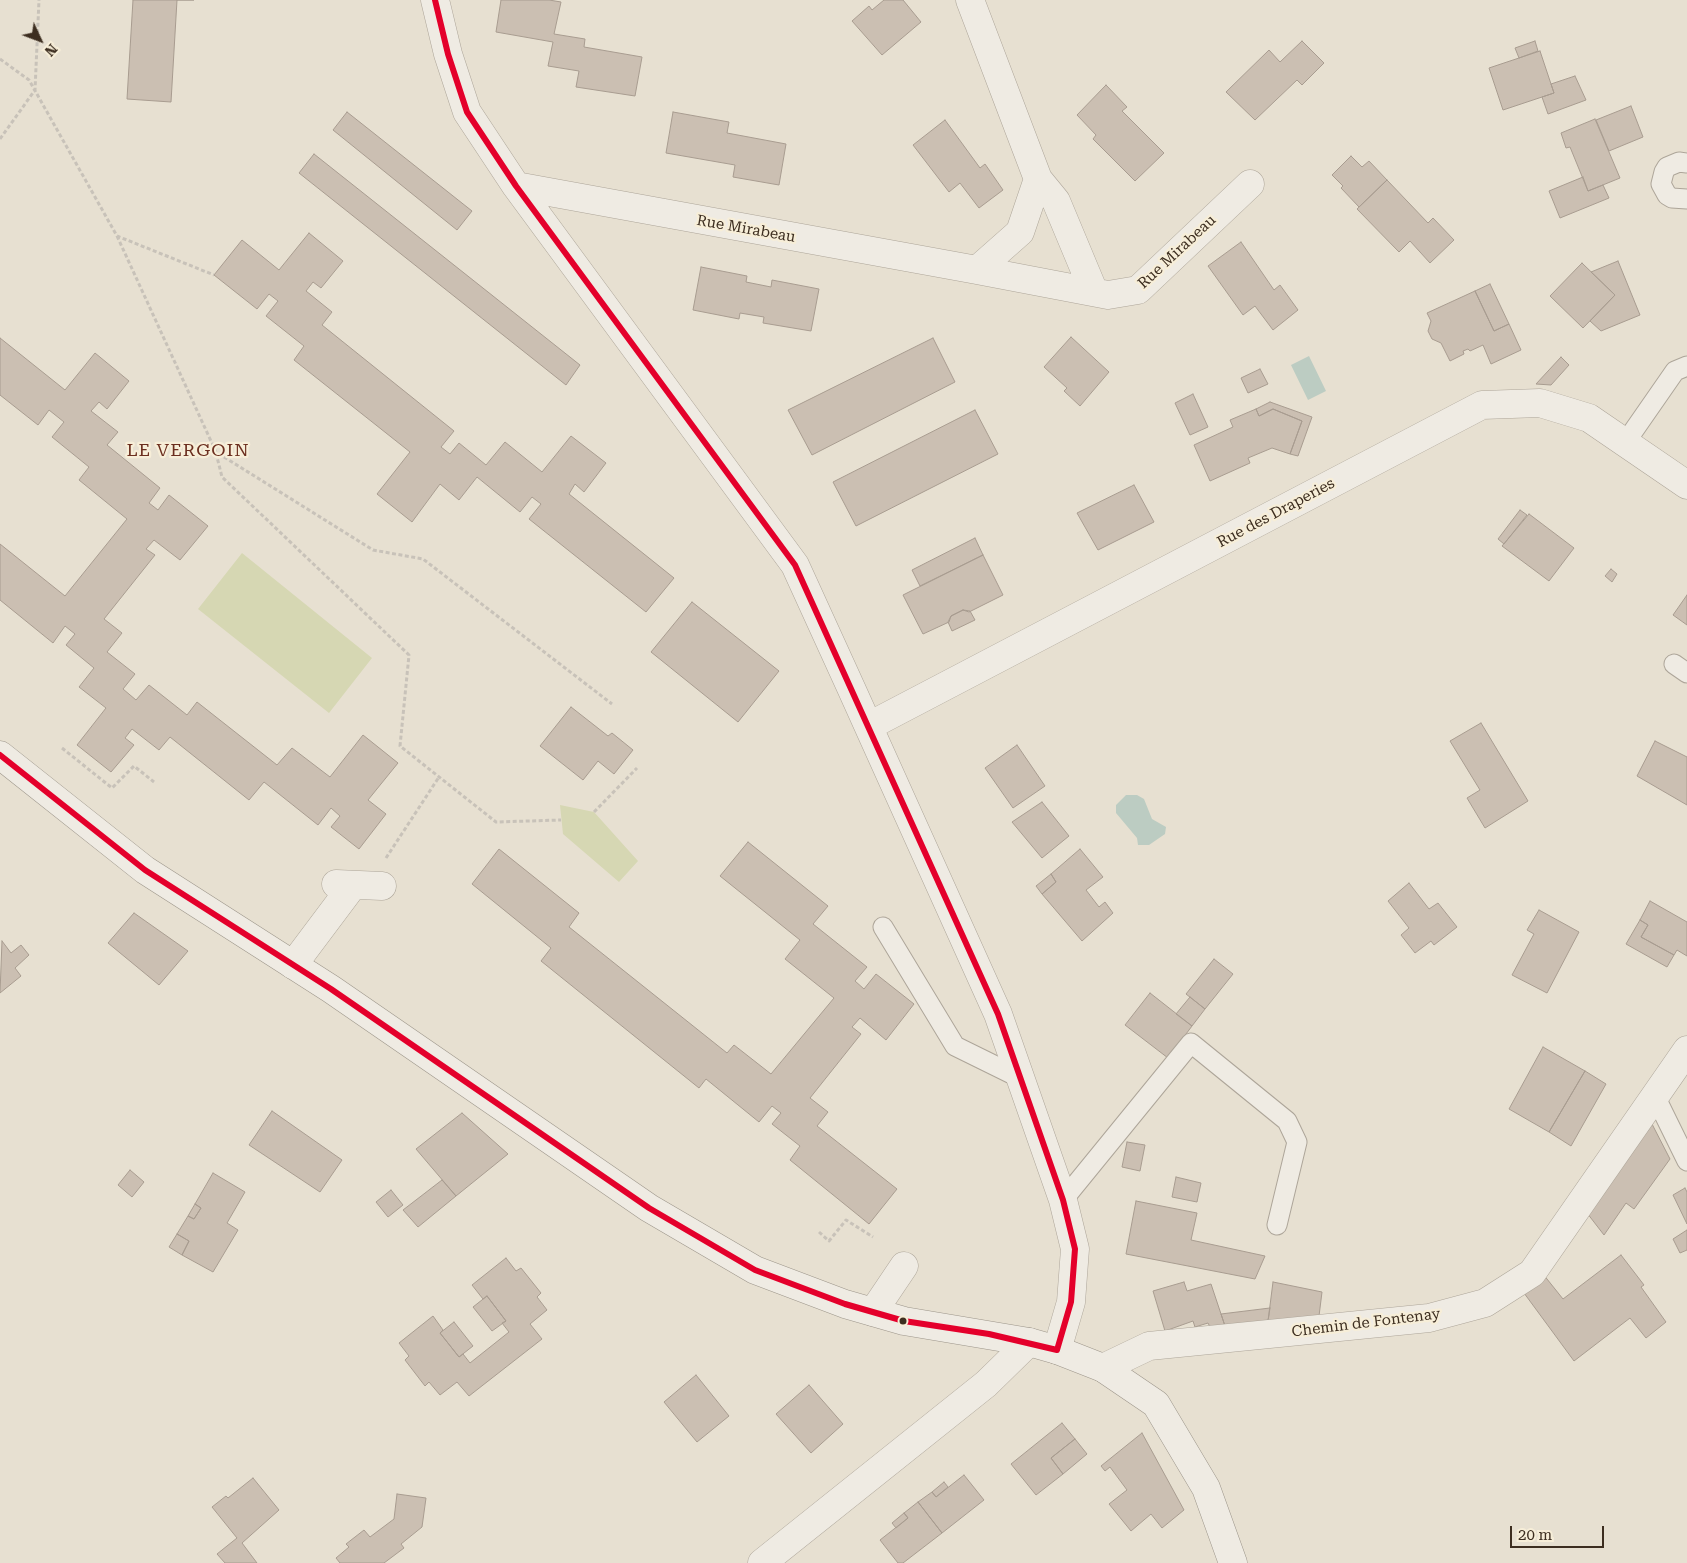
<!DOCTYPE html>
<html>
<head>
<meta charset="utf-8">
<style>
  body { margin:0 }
  #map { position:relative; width:1687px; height:1563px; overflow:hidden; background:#e7e0d1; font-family:"Roboto Serif",serif }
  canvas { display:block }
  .north { position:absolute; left:15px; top:15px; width:50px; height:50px; -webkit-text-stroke:4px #f7eed8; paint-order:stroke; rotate:133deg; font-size:14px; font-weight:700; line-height:20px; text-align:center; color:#3d2e20 }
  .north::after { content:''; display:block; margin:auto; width:18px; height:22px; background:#3d2e20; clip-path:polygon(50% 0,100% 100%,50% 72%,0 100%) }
  .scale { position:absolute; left:1510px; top:1526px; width:94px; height:22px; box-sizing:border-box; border:2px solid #3d2e20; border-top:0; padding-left:6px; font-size:15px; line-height:18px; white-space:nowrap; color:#3d2e20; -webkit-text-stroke:4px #f7eed8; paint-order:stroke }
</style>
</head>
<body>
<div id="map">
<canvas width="1687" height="1563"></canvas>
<div class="north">N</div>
<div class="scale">20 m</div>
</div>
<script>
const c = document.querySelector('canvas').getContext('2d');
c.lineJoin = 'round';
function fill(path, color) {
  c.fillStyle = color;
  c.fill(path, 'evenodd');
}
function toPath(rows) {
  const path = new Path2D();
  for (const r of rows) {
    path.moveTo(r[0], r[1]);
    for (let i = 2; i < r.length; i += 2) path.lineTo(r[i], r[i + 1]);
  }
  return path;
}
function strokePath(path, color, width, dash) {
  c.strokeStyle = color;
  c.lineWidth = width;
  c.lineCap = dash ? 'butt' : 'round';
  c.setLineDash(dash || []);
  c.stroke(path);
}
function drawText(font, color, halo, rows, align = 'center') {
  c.font = font + ' "Roboto Serif",serif';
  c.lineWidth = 4.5;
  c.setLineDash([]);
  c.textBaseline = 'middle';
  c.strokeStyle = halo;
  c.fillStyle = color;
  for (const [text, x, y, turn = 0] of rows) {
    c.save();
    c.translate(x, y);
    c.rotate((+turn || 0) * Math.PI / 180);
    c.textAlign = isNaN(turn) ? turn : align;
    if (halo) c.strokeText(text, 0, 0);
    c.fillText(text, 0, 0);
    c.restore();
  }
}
fill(toPath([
  [242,553,372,658,329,713,198,609],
  [560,805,594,812,638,861,619,882,563,834]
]), '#d6d7b3');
fill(toPath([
  [1309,356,1326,391,1308,400,1291,365],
  [1126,795,1137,795,1144,799,1152,819,1166,827,1165,834,1149,845,1138,845,1137,838,1116,813,1116,805]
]), '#bcccc2');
const building = toPath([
  [133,0,194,0,177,0,171,102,127,99,133,0],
  [501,0,549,0,561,2,554,34,585,39,584,47,642,57,635,96,576,87,579,71,548,66,553,42,496,32,501,0],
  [884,0,903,0,921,22,882,55,852,21,869,6,872,10,884,0],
  [1302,41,1324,63,1302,85,1297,80,1255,120,1226,92,1269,50,1280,62,1302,41],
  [1535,41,1538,51,1519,58,1515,48,1535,41],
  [1540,51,1554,93,1503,110,1489,68,1540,51],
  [1575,76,1586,100,1548,114,1542,97,1554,93,1551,84,1575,76],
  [1106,85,1127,107,1122,111,1164,153,1135,181,1093,139,1096,135,1077,115,1106,85],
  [1631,106,1643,137,1609,151,1596,120,1631,106],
  [347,112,472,211,457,230,333,130,347,112],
  [673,112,729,122,727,133,786,144,779,185,733,177,735,165,666,153,673,112],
  [1595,119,1620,178,1588,191,1570,147,1566,148,1561,133,1595,119],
  [945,120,980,168,985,164,1003,190,979,208,960,183,949,192,913,145,945,120],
  [314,154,580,365,566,385,299,173,314,154],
  [1351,156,1362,167,1369,161,1387,180,1359,207,1341,188,1343,186,1332,175,1351,156],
  [1583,177,1588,191,1603,185,1609,198,1560,218,1549,191,1583,177],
  [1387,180,1428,223,1433,218,1454,240,1430,263,1410,241,1399,252,1357,209,1387,180],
  [309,233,343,261,321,288,313,282,306,291,332,312,322,325,454,431,441,447,450,454,459,443,486,465,505,442,542,472,571,436,606,463,584,492,575,484,569,494,674,578,646,612,529,519,541,504,532,497,520,512,477,477,459,500,440,484,412,522,377,494,410,452,294,360,304,346,266,316,278,301,269,294,257,309,214,275,242,240,279,270,309,233],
  [1241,242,1274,290,1280,285,1298,310,1273,330,1255,306,1243,315,1208,266,1241,242],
  [1618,261,1640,315,1601,331,1590,321,1615,295,1591,272,1618,261],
  [1582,263,1615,295,1583,328,1550,296,1582,263],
  [701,267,747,276,746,282,771,287,772,280,819,289,811,331,763,323,764,317,740,313,739,319,693,310,701,267],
  [1490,284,1509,324,1494,331,1475,291,1490,284],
  [1475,291,1494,331,1509,324,1521,350,1491,364,1483,345,1470,351,1468,349,1463,351,1464,354,1450,361,1441,343,1432,339,1428,331,1431,321,1427,313,1475,291],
  [1071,337,1109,372,1080,406,1064,391,1067,388,1044,367,1071,337],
  [0,338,65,390,95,353,129,381,107,409,99,402,91,411,118,432,107,445,160,488,149,503,158,510,169,495,208,526,180,560,154,540,146,549,155,555,104,619,122,633,107,652,135,674,123,689,136,700,149,685,187,715,197,702,277,765,292,748,330,777,363,735,398,763,368,800,386,814,359,849,331,827,340,816,331,808,318,825,264,782,249,800,170,737,159,750,132,729,125,738,134,745,111,772,77,745,106,708,79,687,94,668,66,645,75,634,65,626,53,643,0,600,0,544,65,596,127,519,79,480,89,467,52,437,64,422,49,410,38,425,0,395,0,338],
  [933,338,955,382,812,455,788,410,933,338],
  [1561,357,1569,365,1551,385,1536,384,1561,357],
  [1260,369,1268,384,1248,393,1241,378,1260,369],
  [1193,394,1208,427,1190,435,1175,403,1193,394],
  [1270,402,1312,417,1298,456,1290,454,1302,421,1273,409,1259,416,1256,409,1270,402],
  [1256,409,1259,416,1273,409,1302,421,1290,454,1272,448,1248,458,1250,463,1210,481,1194,445,1233,427,1230,420,1256,409],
  [975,410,998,454,856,526,833,482,975,410],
  [1134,485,1154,522,1098,550,1077,513,1134,485],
  [1520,510,1527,515,1504,544,1498,539,1520,510],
  [1529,514,1574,548,1549,581,1502,546,1529,514],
  [975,538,983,555,920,586,912,570,975,538],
  [983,555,1003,595,969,612,963,610,951,616,949,622,923,634,903,595,983,555],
  [1611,569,1617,574,1612,582,1605,576,1611,569],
  [1687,595,1687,625,1673,615,1687,595],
  [692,602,779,671,738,722,651,652,692,602],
  [963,610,970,611,975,620,952,631,948,622,951,616,963,610],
  [571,707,608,736,612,733,633,750,614,774,598,761,583,780,540,746,571,707],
  [1481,723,1528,801,1485,828,1467,798,1480,790,1450,741,1481,723],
  [1655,741,1687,757,1687,805,1637,776,1655,741],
  [1017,745,1045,786,1013,808,985,768,1017,745],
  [1042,802,1069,836,1042,858,1012,822,1042,802],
  [748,842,828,906,813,924,867,967,855,981,864,989,876,974,914,1004,886,1040,860,1018,852,1027,861,1034,810,1098,828,1112,817,1126,897,1189,869,1224,790,1160,800,1146,772,1124,781,1113,772,1106,759,1122,706,1079,699,1088,541,961,551,948,472,884,499,849,579,913,569,927,727,1053,734,1045,771,1074,834,998,785,959,800,940,720,876,748,842],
  [1080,849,1103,877,1086,890,1099,907,1105,902,1113,913,1082,941,1042,894,1056,882,1051,874,1080,849],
  [1051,874,1056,882,1042,894,1036,886,1051,874],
  [1409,883,1429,909,1438,903,1457,927,1434,945,1431,941,1415,953,1401,935,1409,928,1388,901,1409,883],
  [1650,901,1687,922,1687,956,1677,950,1674,955,1641,937,1648,925,1640,920,1650,901],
  [1539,910,1579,932,1547,993,1512,975,1534,934,1527,930,1539,910],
  [134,913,188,951,159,985,108,943,134,913],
  [1640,920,1648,925,1641,937,1674,955,1667,967,1626,944,1640,920],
  [2,941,11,953,21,945,29,955,15,968,21,976,0,993,2,941],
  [1214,959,1233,974,1205,1009,1186,994,1214,959],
  [1150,993,1192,1026,1168,1058,1125,1025,1150,993],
  [1190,997,1205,1009,1192,1026,1176,1014,1190,997],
  [1543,1047,1585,1071,1549,1132,1509,1109,1543,1047],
  [1585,1071,1606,1084,1571,1146,1549,1132,1585,1071],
  [272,1111,342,1160,320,1192,249,1145,272,1111],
  [462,1113,508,1154,456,1196,416,1149,462,1113],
  [1652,1124,1670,1159,1634,1209,1626,1203,1604,1235,1587,1213,1652,1124],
  [1127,1142,1145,1145,1140,1171,1122,1167,1127,1142],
  [130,1170,144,1182,132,1197,118,1185,130,1170],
  [213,1173,245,1192,227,1223,238,1230,213,1272,182,1255,189,1241,177,1234,188,1216,194,1219,201,1208,195,1204,213,1173],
  [1176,1177,1201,1183,1197,1202,1172,1197,1176,1177],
  [442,1180,456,1196,418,1227,403,1210,442,1180],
  [1685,1188,1687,1192,1687,1224,1673,1195,1685,1188],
  [391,1190,403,1205,388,1217,376,1202,391,1190],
  [1136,1201,1197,1213,1191,1240,1265,1256,1255,1279,1126,1254,1136,1201],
  [195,1204,201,1208,194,1219,188,1216,195,1204],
  [1687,1230,1687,1250,1680,1253,1673,1239,1687,1230],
  [177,1234,189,1241,182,1255,169,1247,177,1234],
  [1621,1255,1644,1285,1641,1287,1666,1322,1646,1338,1630,1318,1574,1361,1524,1293,1543,1274,1563,1299,1621,1255],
  [506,1258,516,1271,521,1268,541,1293,537,1297,547,1310,530,1324,542,1339,469,1396,457,1382,440,1395,429,1382,425,1386,405,1360,409,1356,399,1343,433,1316,443,1330,440,1333,459,1357,463,1354,470,1363,509,1332,502,1323,506,1321,487,1296,483,1299,472,1285,506,1258],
  [1184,1282,1187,1291,1211,1284,1225,1326,1210,1327,1208,1323,1195,1327,1193,1321,1165,1331,1153,1291,1184,1282],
  [1273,1282,1322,1292,1319,1316,1268,1321,1273,1282],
  [487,1296,506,1321,492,1331,473,1307,487,1296],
  [1270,1308,1268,1321,1225,1326,1221,1314,1270,1308],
  [454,1322,473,1346,459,1357,440,1333,454,1322],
  [696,1375,729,1416,697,1442,664,1402,696,1375],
  [809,1385,843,1424,811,1453,776,1414,809,1385],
  [1062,1423,1075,1439,1051,1458,1063,1474,1036,1495,1011,1464,1062,1423],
  [1142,1433,1184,1510,1162,1528,1151,1514,1131,1531,1109,1504,1127,1490,1110,1467,1105,1471,1101,1466,1142,1433],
  [1075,1439,1087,1454,1063,1474,1051,1458,1075,1439],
  [964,1475,984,1500,942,1533,918,1502,932,1492,936,1497,964,1475],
  [253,1478,279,1510,242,1543,257,1563,225,1563,217,1554,237,1538,212,1507,226,1496,228,1498,253,1478],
  [944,1482,948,1487,936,1497,932,1492,944,1482],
  [397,1494,426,1498,422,1527,401,1544,404,1548,384,1563,340,1563,336,1558,349,1547,346,1544,364,1530,370,1537,394,1519,397,1494],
  [918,1502,942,1533,903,1563,898,1563,880,1540,908,1518,904,1513,918,1502],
  [904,1513,908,1518,896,1528,892,1523,904,1513]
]);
fill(building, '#cbbfb2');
strokePath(building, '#a89c90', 1);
const lane = toPath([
  [1687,163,1679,162,1667,167,1664,172,1661,184,1667,195,1672,198,1687,199],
  [1625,443,1675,371,1687,366],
  [1674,664,1687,673],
  [883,927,955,1046,1020,1078],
  [1655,1096,1687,1161],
  [1063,1200,1191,1043,1287,1121,1297,1142,1277,1225]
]);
const street = toPath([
  [435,0,448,54,467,112,516,186,795,565,852,690,998,1014,1063,1200,1075,1249,1071,1302,1057,1350],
  [1038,179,1056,201,1094,292],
  [516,186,977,270,1020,232,1038,179,970,0],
  [977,270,1108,295,1138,290,1250,184],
  [869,726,1482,405,1540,403,1589,418,1687,485],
  [336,884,382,886],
  [293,965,353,885],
  [873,1312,904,1266],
  [1103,1368,1149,1346,1429,1318,1485,1303,1532,1273,1687,1050],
  [762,1563,986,1384,1029,1342]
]);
const secondary = toPath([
  [0,755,145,870,331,989,649,1208,755,1270,845,1304,904,1321,1029,1342,1057,1350,1103,1368,1156,1404,1206,1488,1233,1563]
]);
strokePath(lane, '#ada599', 21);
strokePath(street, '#ada599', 29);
strokePath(secondary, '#9c958a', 29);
strokePath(toPath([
  [0,59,29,80,117,236,214,275],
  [0,139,35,90,39,0],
  [117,236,216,452,373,550,423,559,612,704],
  [216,453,222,477,409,655,400,746,496,822,561,820],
  [62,748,112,788,134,766,154,782],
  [594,812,637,768],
  [386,858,439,777],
  [819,1232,829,1241,846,1220,873,1237]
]), '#c8c2b9', 3, [4, 2.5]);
strokePath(lane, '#efebe3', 19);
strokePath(street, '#efebe3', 28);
strokePath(secondary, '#efebe3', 28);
strokePath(toPath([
  [435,0,448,54,467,112,516,186,795,565,998,1014,1063,1200,1075,1249,1071,1302,1057,1350],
  [0,755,145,870,331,989,649,1208,755,1270,845,1304,904,1321,989,1334,1057,1350]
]), '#e4002b', 6);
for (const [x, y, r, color] of [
  [903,1321,4.5,"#3d2e20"]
]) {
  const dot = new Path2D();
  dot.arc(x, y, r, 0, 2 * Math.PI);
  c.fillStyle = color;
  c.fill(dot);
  strokePath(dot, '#f7eed8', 2);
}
drawText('15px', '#3d2e20', '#f7eed8', [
  ["Rue Mirabeau",746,229,10],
  ["Rue Mirabeau",1177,252,-43],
  ["Rue des Draperies",1276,513,-28],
  ["Chemin de Fontenay",1366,1323,-7]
]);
c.letterSpacing = '1px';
drawText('18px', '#6b2e1e', '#f7eed8', [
  ["LE VERGOIN",188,451]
]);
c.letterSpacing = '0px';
</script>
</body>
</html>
